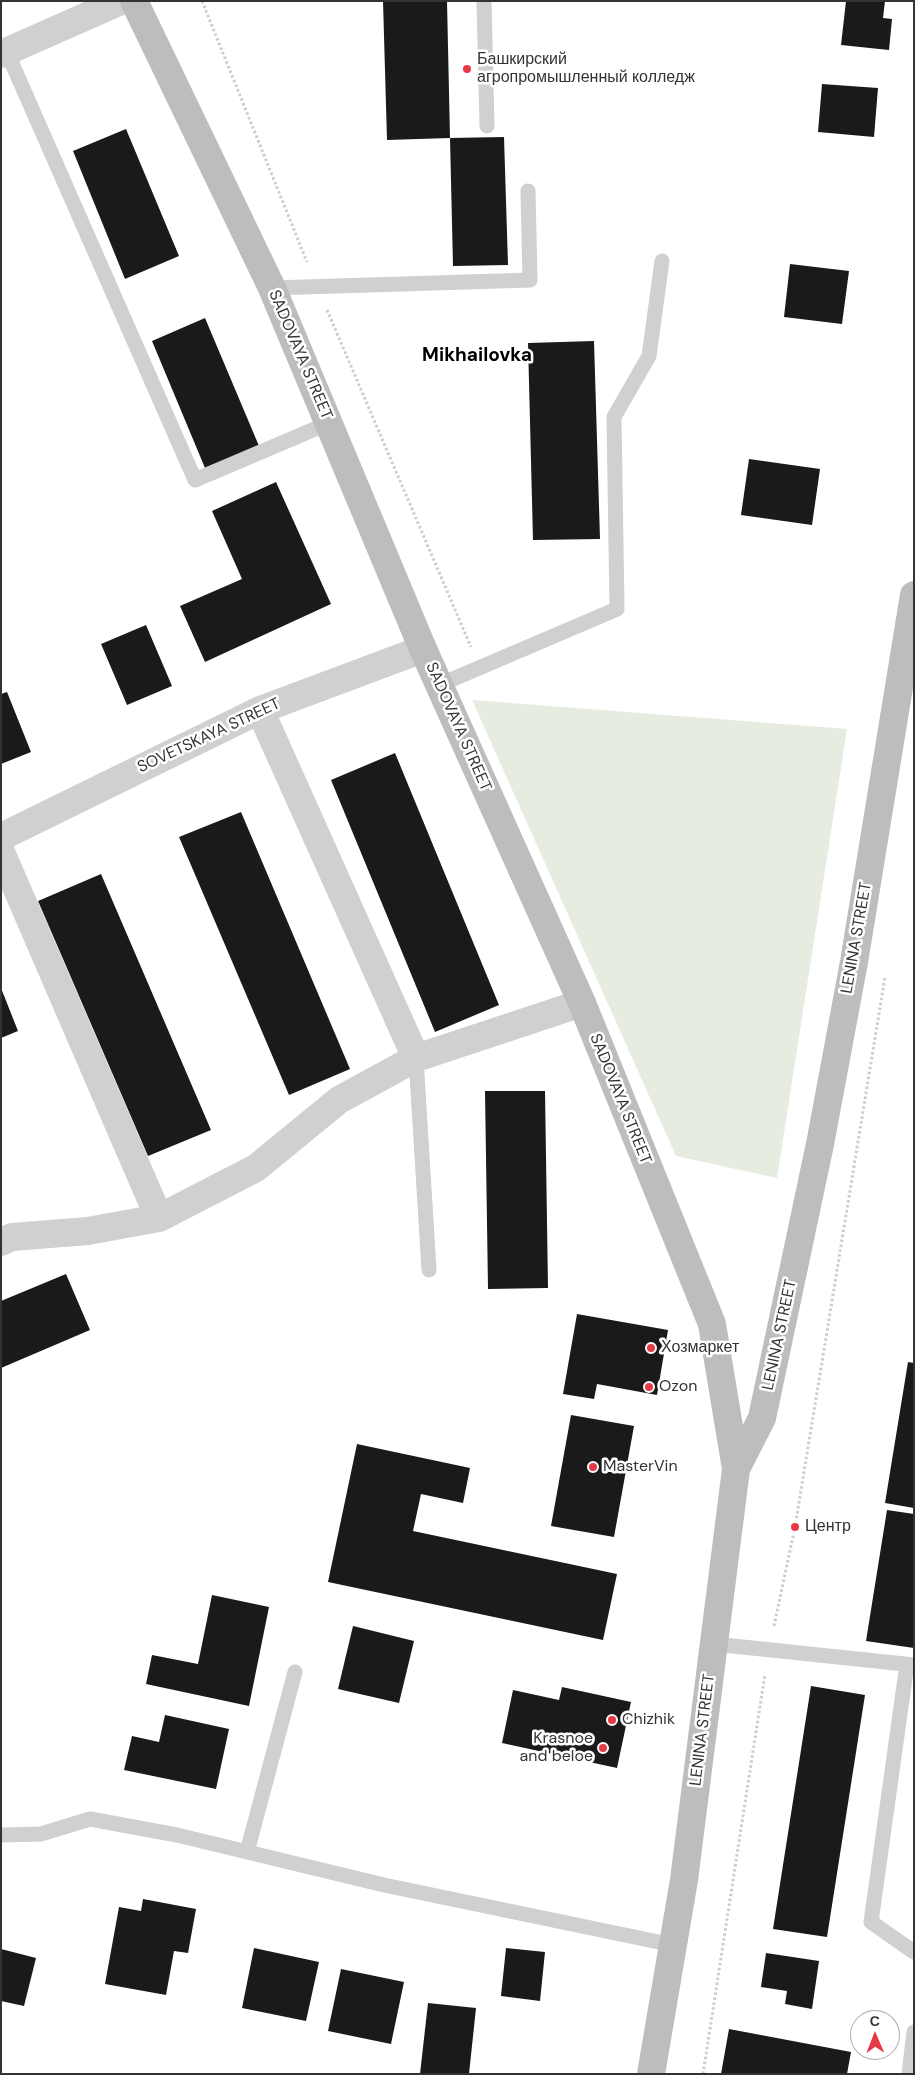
<!DOCTYPE html>
<html>
<head>
<meta charset="utf-8">
<style>
  body { margin:0 }
  #map { position:relative; width:915px; height:2075px; overflow:hidden; background:#fff; font-family:"DM Sans",sans-serif }
  canvas { display:block }
  .frame { position:absolute; inset:0; border:2px solid #333; pointer-events:none }
  .north { position:absolute; left:850px; top:2010px; width:50px; height:50px; box-sizing:border-box; background:#fff; border:1px solid #adadad; border-radius:50%; rotate:359deg; font-size:14px; font-weight:700; line-height:20px; text-align:center; color:#333 }
  .north::after { content:''; display:block; margin:auto; width:18px; height:22px; background:#e63946; clip-path:polygon(50% 0,100% 100%,50% 72%,0 100%) }
</style>
</head>
<body>
<div id="map">
<canvas width="915" height="2075"></canvas>
<div class="frame"></div>
<div class="north">С</div>
</div>
<script>
const c = document.querySelector('canvas').getContext('2d');
c.lineJoin = 'round';
function fill(path, color) {
  c.fillStyle = color;
  c.fill(path, 'evenodd');
}
function toPath(rows) {
  const path = new Path2D();
  for (const r of rows) {
    path.moveTo(r[0], r[1]);
    for (let i = 2; i < r.length; i += 2) path.lineTo(r[i], r[i + 1]);
  }
  return path;
}
function strokePath(path, color, width, dash) {
  c.strokeStyle = color;
  c.lineWidth = width;
  c.lineCap = dash ? 'butt' : 'round';
  c.setLineDash(dash || []);
  c.stroke(path);
}
function drawText(font, color, halo, rows, align = 'center') {
  c.font = font + ' "DM Sans",sans-serif';
  c.lineWidth = 5;
  c.setLineDash([]);
  c.textBaseline = 'middle';
  c.strokeStyle = halo;
  c.fillStyle = color;
  for (const [text, x, y, turn = 0] of rows) {
    c.save();
    c.translate(x, y);
    c.rotate((+turn || 0) * Math.PI / 180);
    c.textAlign = isNaN(turn) ? turn : align;
    if (halo) c.strokeText(text, 0, 0);
    c.fillText(text, 0, 0);
    c.restore();
  }
}
fill(toPath([
  [472,700,847,729,777,1178,676,1156]
]), '#e6ecdf');
fill(toPath([
  [383,1,447,1,450,138,387,140],
  [846,1,885,1,883,18,892,19,889,50,841,45],
  [822,84,878,88,874,137,818,132],
  [126,129,179,256,125,279,73,151],
  [504,137,508,265,453,266,450,138],
  [790,264,849,271,842,324,784,317],
  [205,318,259,446,205,468,152,341],
  [594,341,600,539,533,540,528,343],
  [749,459,820,469,812,525,741,515],
  [276,482,331,604,205,662,180,606,242,579,212,511],
  [146,625,172,686,127,705,101,644],
  [7,692,31,752,1,764,1,694],
  [395,753,499,1005,435,1032,331,780],
  [241,812,350,1069,289,1095,179,837],
  [101,874,211,1130,148,1156,38,901],
  [1,988,18,1031,1,1038],
  [485,1091,545,1091,548,1288,488,1289],
  [66,1274,90,1330,1,1368,1,1301],
  [577,1314,668,1330,657,1395,597,1384,594,1399,563,1394],
  [908,1362,914,1363,914,1508,885,1503],
  [571,1415,634,1426,614,1537,551,1526],
  [357,1444,470,1468,463,1503,421,1494,413,1531,617,1574,603,1640,328,1582],
  [887,1510,914,1514,914,1648,866,1641],
  [212,1595,269,1607,249,1706,146,1684,152,1655,198,1664],
  [353,1626,414,1641,399,1703,338,1689],
  [811,1686,865,1695,827,1937,773,1929],
  [562,1687,631,1702,617,1768,502,1743,513,1690,559,1700],
  [165,1715,229,1729,216,1789,124,1770,132,1736,159,1742],
  [143,1899,196,1909,188,1953,174,1951,166,1995,105,1984,119,1907,141,1911],
  [254,1948,319,1962,306,2021,242,2008],
  [506,1948,545,1952,540,2001,501,1996],
  [1,1949,36,1958,24,2006,1,2001],
  [766,1953,819,1961,812,2009,785,2004,787,1991,761,1987],
  [341,1969,404,1982,391,2044,328,2031],
  [428,2003,476,2008,469,2074,420,2074],
  [729,2029,851,2052,847,2074,721,2074]
]), '#1a1a1a');
strokePath(toPath([
  [202,1,307,262],
  [327,310,471,647],
  [774,1626,795,1527,885,977],
  [703,2074,765,1674]
]), '#cdcdcd', 3, [2.5, 2.5]);
strokePath(toPath([
  [484,1,487,126],
  [7,52,195,480,329,423],
  [272,288,530,280,528,191],
  [439,685,617,609,614,417,649,356,662,261],
  [416,1058,429,1270],
  [714,1644,914,1665],
  [907,1664,871,1922,914,1952],
  [1,1835,41,1834,90,1819,177,1835,384,1885,673,1945],
  [247,1852,295,1672],
  [909,2074,914,2032]
]), '#d0d0d0', 15);
strokePath(toPath([
  [1,54,121,1],
  [260,710,416,1058],
  [1,837,260,710,423,649],
  [1,852,159,1218],
  [1,1242,12,1237,88,1231,159,1218,256,1168,339,1100,416,1058,582,1003]
]), '#d0d0d0', 28);
strokePath(toPath([
  [134,1,272,288,423,649,582,1003,712,1324,736,1469],
  [651,2074,684,1880,736,1469,762,1418,820,1144,854,962,914,595]
]), '#bdbdbd', 28);
for (const [x, y, r, color] of [
  [467,69,5,"#e63946"],
  [651,1348,5,"#e63946"],
  [649,1387,5,"#e63946"],
  [593,1467,5,"#e63946"],
  [795,1527,5,"#e63946"],
  [612,1720,5,"#e63946"],
  [603,1748,5,"#e63946"]
]) {
  const dot = new Path2D();
  dot.arc(x, y, r, 0, 2 * Math.PI);
  c.fillStyle = color;
  c.fill(dot);
  strokePath(dot, '#fff', 2);
}
drawText('16px', '#333', '#fff', [
  ["Башкирский",477,60],
  ["агропромышленный колледж",477,78],
  ["Хозмаркет",661,1348],
  ["Ozon",659,1387],
  ["MasterVin",603,1467],
  ["Центр",805,1527],
  ["Chizhik",622,1720],
  ["Krasnoe",593,1739,"right"],
  ["and beloe",593,1757,"right"]
], 'left');
drawText('16px', '#333', '#fff', [
  ["SADOVAYA STREET",300,355,67],
  ["SADOVAYA STREET",458,727,66],
  ["SOVETSKAYA STREET",209,736,-25],
  ["LENINA STREET",857,938,-80],
  ["SADOVAYA STREET",620,1099,68],
  ["LENINA STREET",780,1335,-78],
  ["LENINA STREET",703,1730,-83]
]);
drawText('bold 19px', '#000', '#fff', [
  ["Mikhailovka",477,356]
]);
</script>
</body>
</html>
